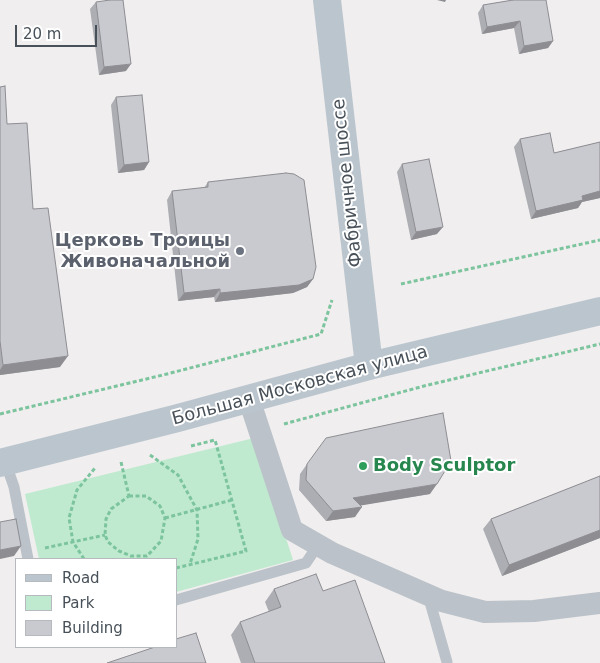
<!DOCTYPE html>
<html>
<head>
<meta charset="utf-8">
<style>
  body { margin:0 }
  #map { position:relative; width:600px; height:663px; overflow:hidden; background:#f0eeee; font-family:"DejaVu Sans",sans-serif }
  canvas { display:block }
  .legend { position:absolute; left:15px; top:558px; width:162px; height:90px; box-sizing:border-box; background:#fff; border:1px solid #b6b9bd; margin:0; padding:6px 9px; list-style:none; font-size:15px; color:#485159 }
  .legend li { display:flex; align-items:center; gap:10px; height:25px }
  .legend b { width:25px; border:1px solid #b6b9bd }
  .scale { position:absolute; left:15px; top:25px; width:82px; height:22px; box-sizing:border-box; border:2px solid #485159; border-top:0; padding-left:6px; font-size:15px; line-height:18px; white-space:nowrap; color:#485159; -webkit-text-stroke:4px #fff; paint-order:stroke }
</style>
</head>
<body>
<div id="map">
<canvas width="600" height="663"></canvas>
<ul class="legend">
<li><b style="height:6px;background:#bbc5ce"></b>Road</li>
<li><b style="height:14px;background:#c0eacf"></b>Park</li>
<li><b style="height:14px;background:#c9cad0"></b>Building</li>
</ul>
<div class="scale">20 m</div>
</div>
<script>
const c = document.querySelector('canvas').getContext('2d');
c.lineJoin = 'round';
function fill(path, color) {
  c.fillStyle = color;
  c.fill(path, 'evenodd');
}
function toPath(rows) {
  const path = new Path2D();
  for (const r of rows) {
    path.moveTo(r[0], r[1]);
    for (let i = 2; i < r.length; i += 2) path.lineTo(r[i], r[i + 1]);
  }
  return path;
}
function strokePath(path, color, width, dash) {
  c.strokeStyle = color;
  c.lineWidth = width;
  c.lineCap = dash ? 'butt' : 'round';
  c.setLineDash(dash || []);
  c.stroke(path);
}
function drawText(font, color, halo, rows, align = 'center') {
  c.font = font + ' "DejaVu Sans",sans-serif';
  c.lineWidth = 4;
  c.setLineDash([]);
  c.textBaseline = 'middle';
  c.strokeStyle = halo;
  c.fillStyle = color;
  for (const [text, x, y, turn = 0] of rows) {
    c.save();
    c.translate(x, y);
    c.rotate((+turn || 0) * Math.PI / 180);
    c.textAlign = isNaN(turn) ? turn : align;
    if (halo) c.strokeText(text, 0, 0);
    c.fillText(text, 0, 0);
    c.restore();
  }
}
fill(toPath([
  [254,438,293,560,176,592,176,559,39,559,25,494]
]), '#c0eacf');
strokePath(toPath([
  [401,284,600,240],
  [0,414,167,374,321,334,332,300],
  [284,424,424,386,600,344],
  [150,455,178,475,197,510,198,539,190,564],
  [121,462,129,496],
  [129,496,146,496,160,506,165,518,161,541,147,556,131,556,119,551,108,542,105,535,106,519,111,509,129,496],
  [165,518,232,500],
  [45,548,105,535],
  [84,559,73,542,69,518,77,490,95,468],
  [176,568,246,551,215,440,191,446]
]), '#7cc49e', 3, [4, 2.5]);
strokePath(toPath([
  [5,461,14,487,28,559],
  [428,595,447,662],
  [176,600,306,563,318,545]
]), '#bbc2c9', 11);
strokePath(toPath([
  [249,399,292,530,332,553,442,601,485,612,534,611,600,603]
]), '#bbc2c9', 22);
strokePath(toPath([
  [327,0,369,366],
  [0,463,178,418,369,366,600,311]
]), '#bbc5ce', 28);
fill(toPath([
  [513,0,553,41,548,48,519,54,514,28,482,34,478,13,483,5],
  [96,2,126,71,99,75,90,9],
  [0,87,7,124,33,209,60,367,0,375],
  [116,97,149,162,144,170,118,173,111,105],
  [520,139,554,153,600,142,600,198,582,202,578,208,531,219,514,147],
  [402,164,437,234,411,240,397,172],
  [208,182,313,279,307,287,293,293,215,302,214,297,178,301,167,200,172,191,204,188],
  [307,464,430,494,360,505,355,517,326,521,299,490,300,474],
  [600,476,600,538,502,576,483,529,491,519],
  [274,589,323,591,385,663,241,663,231,635,240,622,269,612,265,602]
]), '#adaeb3');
fill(toPath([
  [437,0,446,0,445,2],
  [520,21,514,28,482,34,487,27],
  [553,41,548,48,519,54,524,46],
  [131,64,126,71,99,75,104,67],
  [149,162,144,170,118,173,124,165],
  [600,191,600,198,582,202,578,208,531,219,536,211,582,196],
  [443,227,437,234,411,240,416,232],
  [313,279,307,287,293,293,215,302,220,293],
  [220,289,214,297,178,301,184,293],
  [68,356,60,367,0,375,0,370,3,365],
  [437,484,430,494,346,508,353,498],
  [362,507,355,517,326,521,333,511],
  [600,530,600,538,502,576,509,565],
  [21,546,14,556,0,559,0,550]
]), '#8d8d92');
const building = toPath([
  [110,0,123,0,131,64,104,67,96,2,110,0],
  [513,0,546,0,553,41,524,46,520,21,487,27,483,5,513,0],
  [5,86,7,124,27,123,33,209,48,208,68,356,3,365,0,341,0,87,5,86],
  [142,95,149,162,124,165,116,97,142,95],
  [550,133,554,153,600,142,600,191,582,196,583,200,536,211,520,139,550,133],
  [429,159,443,227,416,232,402,164,429,159],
  [286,173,294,174,304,180,316,267,313,279,299,285,220,293,220,289,184,293,172,191,208,187,208,182,286,173],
  [443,413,451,461,437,484,353,498,362,507,333,511,306,480,307,464,326,438,443,413],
  [600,476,600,530,509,565,491,519,600,476],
  [16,519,21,546,0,550,0,522,16,519],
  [316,574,323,591,355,580,385,663,255,663,240,622,281,607,274,589,316,574],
  [196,633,206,663,107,663,155,647,176,647,176,639,196,633]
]);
fill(building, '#c9cad0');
strokePath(building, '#8d8d92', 1);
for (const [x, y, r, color] of [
  [240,251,5,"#6b7280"],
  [363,466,5,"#2e9e5b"]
]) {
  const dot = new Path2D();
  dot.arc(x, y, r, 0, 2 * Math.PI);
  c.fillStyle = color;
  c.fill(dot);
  strokePath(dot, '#fff', 2);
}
drawText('18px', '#485159', '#fff', [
  ["Фабричное шоссе",348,183,-96],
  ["Большая Московская улица",300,386,-15]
]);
drawText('bold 18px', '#5b616d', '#fff', [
  ["Церковь Троицы",230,241],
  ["Живоначальной",230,262]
], 'right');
drawText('bold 18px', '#27864d', '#fff', [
  ["Body Sculptor",373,466]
], 'left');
</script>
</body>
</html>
